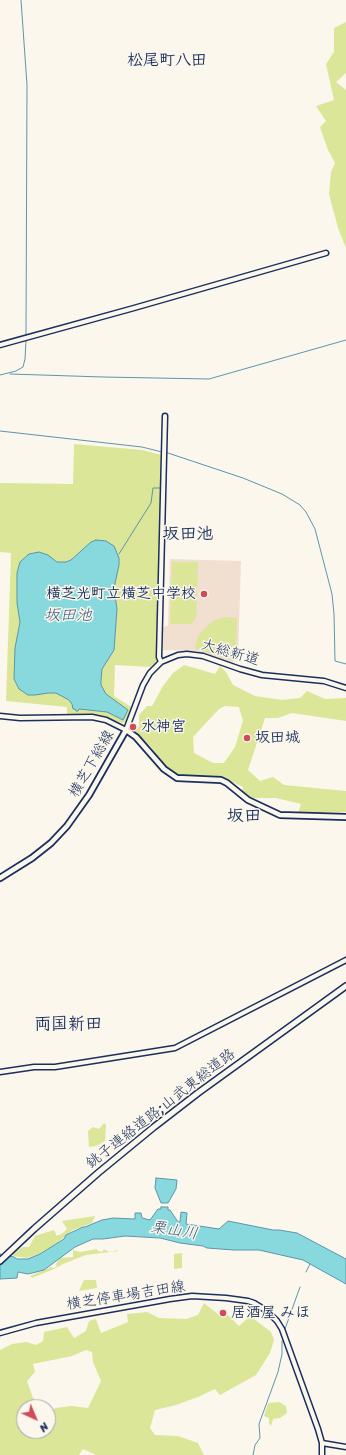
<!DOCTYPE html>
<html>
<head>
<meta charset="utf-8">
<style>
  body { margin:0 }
  #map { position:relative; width:346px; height:1455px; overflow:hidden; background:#fbf7ec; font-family:Sriracha,sans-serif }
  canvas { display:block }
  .north { position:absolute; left:16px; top:1399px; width:40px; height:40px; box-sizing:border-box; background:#fbf7ec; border:1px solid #a1a7b3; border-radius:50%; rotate:136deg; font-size:11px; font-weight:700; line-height:16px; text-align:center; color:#1b2f5e }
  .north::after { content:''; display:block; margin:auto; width:14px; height:18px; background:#d1495b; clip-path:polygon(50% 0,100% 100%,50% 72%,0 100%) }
</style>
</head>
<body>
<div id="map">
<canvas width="346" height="1455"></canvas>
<div class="north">N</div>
</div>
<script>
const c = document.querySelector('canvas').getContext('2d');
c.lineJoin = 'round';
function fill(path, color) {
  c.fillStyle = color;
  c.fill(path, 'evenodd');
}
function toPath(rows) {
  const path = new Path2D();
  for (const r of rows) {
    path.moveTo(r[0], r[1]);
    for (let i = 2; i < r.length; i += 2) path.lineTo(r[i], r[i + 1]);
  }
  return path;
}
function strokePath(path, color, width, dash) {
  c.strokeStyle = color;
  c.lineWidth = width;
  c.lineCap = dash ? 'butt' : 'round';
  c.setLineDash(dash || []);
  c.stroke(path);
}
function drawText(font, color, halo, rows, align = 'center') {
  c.font = font + ' Sriracha,"Klee One",sans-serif';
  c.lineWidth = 3;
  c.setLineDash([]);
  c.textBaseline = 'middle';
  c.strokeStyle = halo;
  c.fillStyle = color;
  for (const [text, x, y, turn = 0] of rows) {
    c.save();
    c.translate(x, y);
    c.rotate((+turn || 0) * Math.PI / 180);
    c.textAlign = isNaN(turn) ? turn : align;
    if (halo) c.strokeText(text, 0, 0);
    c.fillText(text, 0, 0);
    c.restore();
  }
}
fill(toPath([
  [170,559,241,561,238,659,232,663,196,651,161,650,162,627,168,626]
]), '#f1dfd0');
fill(toPath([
  [346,22,346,73,336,82,346,90,346,248,338,228,329,194,331,172,335,163,328,150,320,127,326,121,316,106,334,100,326,64,334,52,334,28],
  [74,444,142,450,162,455,157,661,150,667,115,665,114,696,131,707,126,721,123,723,89,714,67,714,67,707,6,701,11,553,0,552,0,483,73,484],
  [172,562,198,562,196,618,191,624,170,624],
  [224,617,237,618,236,657,233,660,195,649,197,639,202,631,213,621],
  [184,665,215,674,220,666,226,672,233,685,255,696,282,700,300,698,307,691,325,699,346,698,346,721,292,713,278,718,265,718,248,770,260,781,273,777,284,785,346,791,346,812,298,813,301,804,276,798,252,798,242,791,243,787,222,777,184,777,169,771,150,746,131,729,132,724,139,727,139,715,147,706,152,706,163,686,173,673],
  [225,706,239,707,243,721,235,747,224,763,213,763,194,753,193,737,219,709],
  [104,1123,106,1125,105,1141,96,1146,89,1147,88,1131,93,1127,99,1129],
  [95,1216,92,1223,73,1230,53,1246,39,1254,27,1258,13,1256,14,1252,23,1247,29,1247,35,1236,54,1230,57,1236,63,1233,67,1229,62,1221],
  [97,1249,98,1251,102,1252,104,1249,109,1252,118,1250,118,1251,86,1255,63,1264,54,1269,32,1278,30,1276,51,1267,54,1268,57,1266,56,1264,60,1258,73,1257,73,1250,80,1252],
  [182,1253,182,1268,174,1269,174,1254],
  [84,1280,96,1280,97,1288,79,1291],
  [204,1303,219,1315,227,1314,239,1326,250,1316,271,1332,274,1340,270,1353,256,1375,220,1395,215,1389,198,1397,176,1405,155,1410,150,1428,155,1435,178,1436,198,1443,204,1455,96,1455,83,1449,79,1455,0,1455,0,1350,12,1344,26,1342,36,1345,43,1341,44,1332,67,1327,74,1338,86,1331,89,1321,96,1319,101,1333,128,1322,127,1314,147,1312,159,1318,186,1319,198,1315],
  [86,1350,92,1352,93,1362,101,1381,88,1408,72,1406,55,1408,48,1417,48,1431,24,1431,24,1407,45,1407,33,1398,27,1381,35,1372,33,1364,72,1356],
  [279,1402,286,1406,287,1413,280,1418,273,1419,271,1426,269,1423,269,1418,264,1416,268,1403]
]), '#dbe698');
const water = toPath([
  [96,540,106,541,114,546,119,558,119,565,114,588,117,609,114,650,102,669,101,680,101,685,106,694,128,710,123,720,107,712,79,709,78,711,76,711,75,709,73,709,72,704,69,700,56,693,48,693,35,695,28,695,19,689,14,679,15,648,20,622,17,603,17,573,20,562,29,554,39,552,48,555,57,562,66,562,71,560,91,542,96,540],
  [156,1178,177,1180,176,1189,168,1203,161,1203,155,1188,156,1178],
  [161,1207,168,1207,168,1210,170,1210,178,1222,180,1222,181,1212,187,1213,186,1224,219,1229,228,1221,273,1230,279,1230,297,1233,346,1259,346,1284,303,1260,259,1250,234,1250,207,1248,203,1246,180,1243,160,1238,125,1236,103,1239,93,1239,75,1247,44,1270,28,1274,18,1272,17,1278,0,1279,0,1254,14,1257,17,1259,28,1259,40,1254,64,1239,66,1235,83,1227,85,1227,102,1220,113,1218,135,1219,135,1213,141,1213,142,1218,150,1220,158,1209,161,1209,161,1207]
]);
fill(water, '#87d9de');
strokePath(water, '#5c95ab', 1);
strokePath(toPath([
  [21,0,27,85,26,337],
  [10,374,103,377,209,379,346,340],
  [0,375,16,371,23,367,25,359,26,340],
  [0,431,142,447,162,452],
  [165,452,243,478,282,494,300,505,306,512,315,529,332,594,334,614,335,661,346,664],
  [119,554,151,503,153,488,160,488],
  [306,1272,310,1264],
  [285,1329,300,1287],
  [253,1455,255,1445,260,1438,259,1424,278,1372,282,1354,282,1341]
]), '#5c95ab', 1);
const secondary = toPath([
  [0,345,134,308,326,253],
  [161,662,159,657,165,416],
  [0,716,20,718,92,717,106,720,126,730,143,685,150,673,161,662,178,655,187,654,203,656,240,669,262,675,324,681,346,688],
  [0,1072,34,1067,55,1067,175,1048,346,960],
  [0,1333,36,1323,170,1299,192,1296,226,1298,248,1301,254,1303,267,1311,277,1321,282,1329,318,1429,322,1443,322,1455],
  [322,1443,346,1447]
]);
const primary = toPath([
  [0,878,32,858,51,843,67,826,89,795,126,730,136,737,164,769,177,778,221,780,227,783,248,800,280,815,346,817]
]);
const highway = toPath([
  [0,1261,34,1229,98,1173,154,1127,198,1093,346,986]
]);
strokePath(secondary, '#1b2f5e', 7);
strokePath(primary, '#1b2f5e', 8);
strokePath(highway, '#1b2f5e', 8);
strokePath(secondary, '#fbf7ec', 4);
strokePath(primary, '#fbf7ec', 4.5);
strokePath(highway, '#fbf7ec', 5);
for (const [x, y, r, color] of [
  [204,594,4,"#d1495b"],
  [133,727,4,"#d1495b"],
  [247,738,4,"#d1495b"],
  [223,1313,4,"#d1495b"]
]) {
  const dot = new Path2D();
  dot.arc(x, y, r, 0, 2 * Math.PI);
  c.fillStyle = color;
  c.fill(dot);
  strokePath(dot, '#fbf7ec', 1.5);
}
drawText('bold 15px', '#1b2f5e', '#fbf7ec', [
  ["横芝光町立横芝中学校",196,594,"right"],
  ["水神宮",141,727],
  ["坂田城",255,738],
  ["居酒屋 みほ",231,1313]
], 'left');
drawText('15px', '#1b2f5e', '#fbf7ec', [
  ["大総新道",230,653,16],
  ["横芝下総線",92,764,-60],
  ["銚子連絡道路;山武東総道路",161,1109,-38],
  ["横芝停車場吉田線",126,1296,-9]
]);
drawText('bold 16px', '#1b2f5e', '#fbf7ec', [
  ["松尾町八田",167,61]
]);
drawText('italic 16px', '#365a7e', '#fbf7ec', [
  ["坂田池",68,616],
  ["栗山川",174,1231,9]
]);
drawText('bold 17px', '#1b2f5e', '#fbf7ec', [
  ["坂田池",188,535],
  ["坂田",244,817],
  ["両国新田",68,1025]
]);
</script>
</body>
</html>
